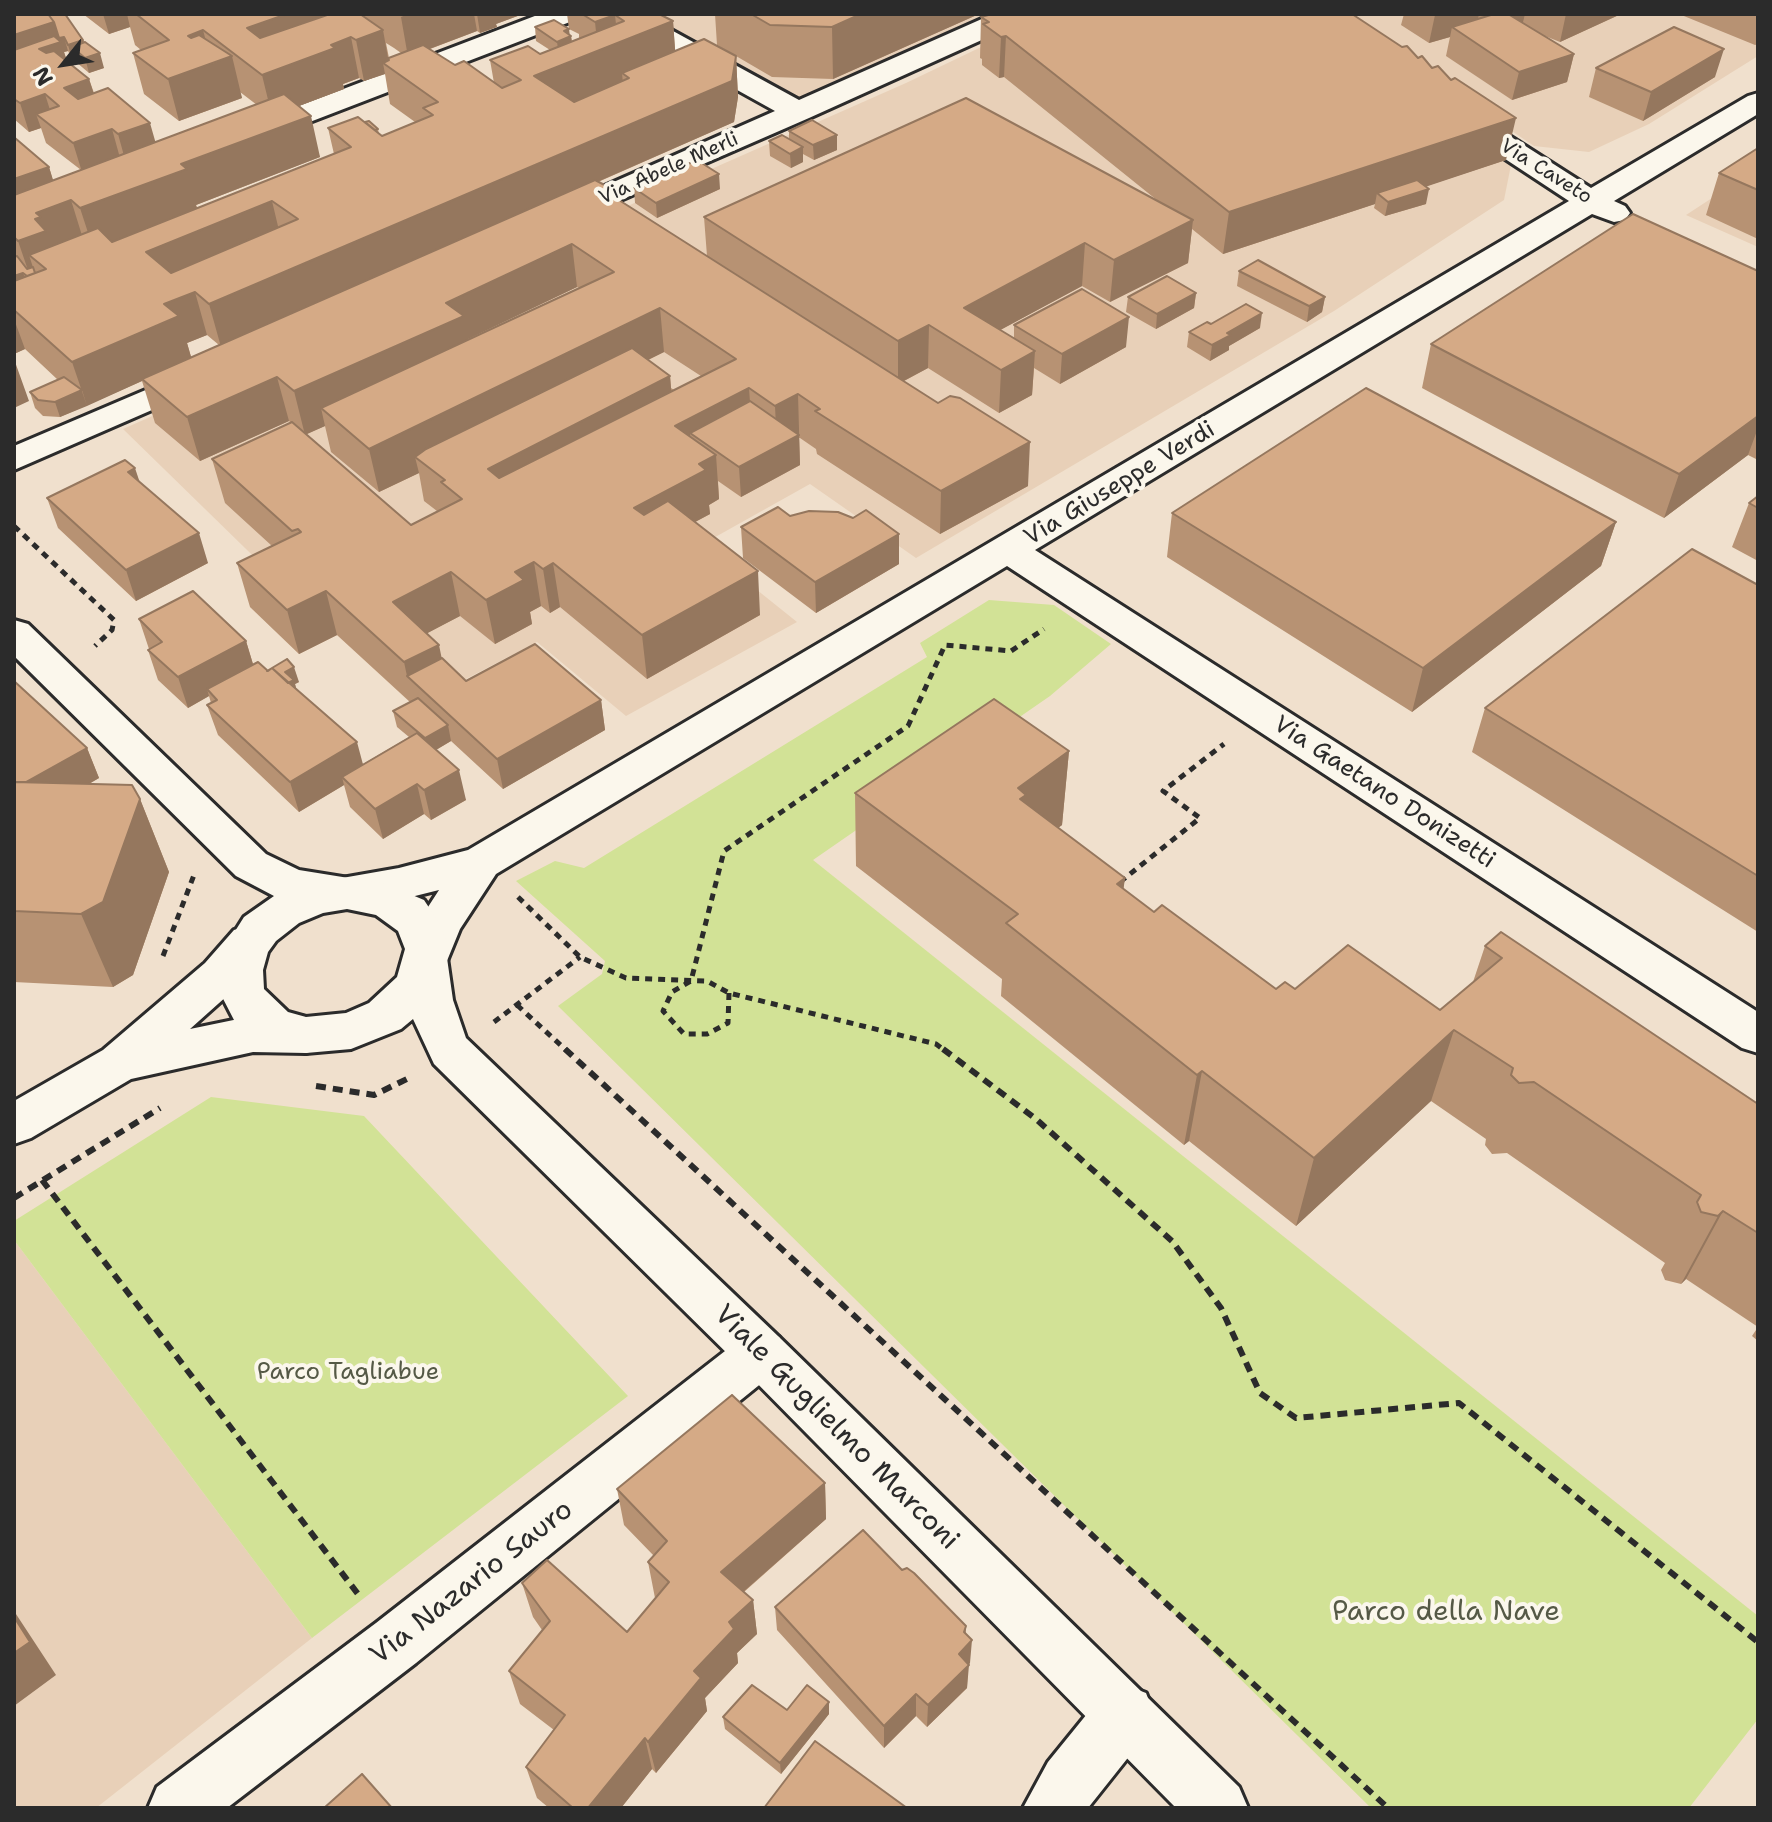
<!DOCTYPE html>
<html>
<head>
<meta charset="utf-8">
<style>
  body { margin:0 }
  #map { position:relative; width:1772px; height:1822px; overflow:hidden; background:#f0e0cd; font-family:"Shantell Sans",sans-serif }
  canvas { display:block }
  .frame { position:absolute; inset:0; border:16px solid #2b2b2b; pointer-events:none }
  .north { position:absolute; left:24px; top:24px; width:80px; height:80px; -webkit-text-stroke:6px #fbf7ec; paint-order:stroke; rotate:240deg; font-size:22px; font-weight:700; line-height:32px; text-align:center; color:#2b2b2b }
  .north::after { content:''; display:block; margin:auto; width:28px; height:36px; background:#2b2b2b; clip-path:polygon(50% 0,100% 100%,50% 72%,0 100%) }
</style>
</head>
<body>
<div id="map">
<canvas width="1772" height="1822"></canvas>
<div class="frame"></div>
<div class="north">N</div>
</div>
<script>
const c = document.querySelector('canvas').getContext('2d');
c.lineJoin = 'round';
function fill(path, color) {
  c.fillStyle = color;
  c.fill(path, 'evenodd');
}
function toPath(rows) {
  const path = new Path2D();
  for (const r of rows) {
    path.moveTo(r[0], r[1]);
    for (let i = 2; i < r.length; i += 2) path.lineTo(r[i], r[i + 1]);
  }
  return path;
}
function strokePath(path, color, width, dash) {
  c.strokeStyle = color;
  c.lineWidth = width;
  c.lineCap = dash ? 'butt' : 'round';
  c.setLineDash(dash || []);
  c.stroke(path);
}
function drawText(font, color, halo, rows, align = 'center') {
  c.font = font + ' "Shantell Sans",sans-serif';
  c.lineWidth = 8;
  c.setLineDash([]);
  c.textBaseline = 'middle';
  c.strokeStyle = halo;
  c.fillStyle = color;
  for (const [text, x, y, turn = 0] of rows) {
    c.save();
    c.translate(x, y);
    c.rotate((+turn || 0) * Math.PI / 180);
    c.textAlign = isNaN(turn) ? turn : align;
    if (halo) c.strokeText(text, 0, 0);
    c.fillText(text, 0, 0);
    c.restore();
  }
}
fill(toPath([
  [645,14,991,14,797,99],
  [1050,14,1512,160,1504,200,1334,311,916,558,810,484,701,545,797,622,626,716,537,642,414,706,337,635,299,654,250,607,286,588,123,429,906,83],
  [1338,14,1758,14,1758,56,1649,124,1589,152,1534,146],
  [1758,168,1758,247,1686,215],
  [14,1240,312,1638,96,1808,14,1808]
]), '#e8d0b8');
fill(toPath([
  [989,600,1054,605,1111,644,1050,696,813,860,1758,1616,1758,1719,1689,1808,1371,1808,558,1006,602,974,605,961,516,881,555,861,584,868,927,657,920,643],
  [211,1097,364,1116,628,1396,312,1638,14,1240,14,1221]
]), '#d2e296');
const street = toPath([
  [540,14,579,14,575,20,263,140,252,143,241,140,237,134,241,128,540,14],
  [607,14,642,14,799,100,993,14,1030,14,1026,20,809,118,561,226,550,224,545,217,550,210,775,111,611,20,607,14],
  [1758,93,1758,114,1614,201,1625,206,1630,213,1625,220,1614,222,1592,214,1035,550,1758,1012,1758,1053,1742,1048,1007,566,496,874,460,929,442,973,426,978,410,973,404,961,417,924,439,890,399,900,340,909,325,905,318,893,325,881,399,868,468,850,1569,201,1449,122,1444,116,1449,110,1459,107,1469,110,1591,188,1748,96,1758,93],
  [202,366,214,369,219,376,214,383,14,470,14,446,202,366],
  [250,925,266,930,272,942,266,954,237,987,190,1029,253,1016,306,1017,322,1022,329,1035,322,1048,306,1053,253,1052,131,1079,31,1138,14,1144,14,1101,103,1050,205,963,234,930,250,925],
  [761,1330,779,1337,787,1353,779,1369,416,1663,227,1808,148,1808,157,1787,376,1623,743,1337,761,1330],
  [1125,1685,1146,1693,1154,1714,1146,1735,1088,1808,1023,1808,1048,1762,1104,1693,1125,1685]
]);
const secondary = toPath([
  [14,620,28,624,266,854,299,870,386,884,424,900,440,924,449,949,447,958,453,1000,466,1038,779,1337,1239,1787,1248,1808,1176,1808,743,1369,434,1064,413,1019,401,1029,351,1049,306,1053,257,1039,234,1020,218,989,217,970,225,947,244,917,274,896,236,876,14,656,14,620],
  [347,909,376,915,398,931,405,949,397,977,369,1003,346,1013,306,1017,288,1012,264,989,263,970,268,952,276,941,299,923,323,913,347,909]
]);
strokePath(street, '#2b2b2b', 6);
strokePath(secondary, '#2b2b2b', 6);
strokePath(toPath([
  [14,526,114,620,112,630,95,646],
  [1120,882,1200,818,1163,791,1224,744],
  [518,897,580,957,626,978,707,981,729,993,936,1044,945,1051],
  [163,956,194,875],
  [729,993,728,1023,707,1034,684,1034,663,1011,672,992,691,981,724,851,908,726,945,645,1011,651,1044,629],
  [517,1005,567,1051],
  [494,1022,580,957]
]), '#2b2b2b', 5, [7, 6]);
strokePath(toPath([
  [565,1049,1388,1808],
  [943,1049,1036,1119,1172,1241,1221,1308,1260,1393,1296,1418,1459,1403,1758,1642],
  [316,1086,374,1095,409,1078],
  [42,1180,361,1598],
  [14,1198,160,1108]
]), '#2b2b2b', 6, [10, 7]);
fill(street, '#fbf7ec');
fill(secondary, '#fbf7ec');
fill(toPath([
  [14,14,83,40,104,68,89,73,76,62,75,58,72,59,68,51,64,52,67,61,89,79,94,93,156,142,257,105,240,92,242,98,179,121,144,94,133,53,141,50,135,45,130,27,109,34,83,14,523,14,496,24,497,27,480,33,477,31,430,49,455,65,494,83,490,60,540,54,550,50,536,41,535,27,569,35,571,36,572,42,579,39,579,34,569,29,567,14,659,14,673,21,675,51,732,54,717,45,715,14,979,14,833,79,772,77,736,56,738,97,734,122,598,182,614,190,615,197,707,256,704,217,1158,201,1004,77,999,78,982,65,982,59,980,58,981,17,1506,160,1426,186,1426,204,1385,216,1374,208,1375,204,1223,254,1192,229,1188,263,1110,302,1082,286,1000,330,1014,338,1014,325,1126,347,1060,384,1034,368,1032,395,999,413,928,368,904,381,1028,486,940,534,817,454,816,449,800,438,799,438,800,465,741,497,718,481,719,499,709,505,710,514,695,522,760,615,647,679,560,607,550,613,541,606,530,612,532,624,495,644,460,616,427,633,442,658,466,681,601,700,605,730,503,789,451,741,436,750,466,800,431,820,424,814,383,839,350,807,344,785,299,812,218,735,207,705,211,703,209,696,188,708,158,680,148,650,149,649,139,619,246,641,253,664,267,671,299,682,295,684,296,689,363,764,409,737,397,727,393,711,410,702,337,635,299,654,250,607,237,563,272,546,225,503,212,459,291,423,289,421,200,461,155,423,142,381,60,417,43,416,35,408,30,392,58,380,25,349,14,354,14,138,49,167,53,181,81,170,46,143,41,128,29,132,14,119],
  [386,43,394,48,401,53,389,58],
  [385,74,390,104,415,122,382,136,379,134,378,129,365,122,328,128,334,154,197,208,196,205,320,157,299,106,344,89,343,84,359,78,364,81],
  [577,287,580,288,468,340,468,339],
  [207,335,219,345,191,357,187,343],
  [664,352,701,376,674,390,671,388,670,376,648,360],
  [325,426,331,452,379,492,419,473,424,501,437,511,411,525,306,434],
  [1404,14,1621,14,1560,42,1545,36,1574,54,1567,82,1512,100,1446,56,1450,37,1429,43,1401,25],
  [1679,14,1758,14,1758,44,1755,45],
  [1596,68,1715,77,1643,121,1589,97],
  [789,131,837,150,814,160,803,154,803,162,791,168,770,156,769,141,789,139],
  [1758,148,1758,239,1706,215,1719,173],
  [634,188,720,189,657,218,635,203],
  [1239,271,1325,297,1322,312,1307,322,1237,286],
  [1758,271,1758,460,1748,455,1664,518,1422,388,1431,344],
  [1196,293,1194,308,1156,329,1126,312,1128,297],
  [1211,324,1260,328,1229,346,1229,350,1210,361,1187,347,1189,332],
  [140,482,208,563,136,601,58,528,47,498],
  [1758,496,1758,561,1732,547,1749,503],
  [1172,513,1616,522,1601,566,1412,712,1167,557],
  [790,516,899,564,816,613,743,558,741,527],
  [1758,585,1758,932,1472,752,1485,708],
  [14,681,87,748,99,778,89,784,140,799,169,872,133,975,113,987,14,982],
  [1069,751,1062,825,1058,828,1125,878,1123,889,1154,912,1276,989,1295,989,1440,1010,1473,982,1485,946,1758,1104,1758,1327,1686,1279,1681,1284,1665,1280,1661,1270,1665,1263,1507,1153,1492,1154,1485,1145,1486,1139,1431,1101,1296,1226,1189,1141,1184,1145,1001,996,1002,979,856,866,855,793],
  [1758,1327,1758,1341,1752,1336],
  [825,1483,826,1519,744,1592,753,1600,757,1634,737,1653,738,1663,705,1698,707,1711,656,1773,652,1769,621,1808,549,1808,537,1798,526,1767,554,1730,520,1704,509,1671,542,1630,533,1617,522,1583,627,1632,655,1598,648,1562,654,1556,624,1525,617,1489],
  [775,1607,966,1634,970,1663,968,1665,967,1688,927,1727,916,1716,884,1748,777,1630],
  [829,1702,829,1714,781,1774,725,1729,723,1717,787,1710]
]), '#b79273');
fill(toPath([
  [103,14,127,14,130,27,109,34],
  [281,14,341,14,256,69,247,28],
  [408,14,474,14,477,31,408,57,401,17],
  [477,14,523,14,496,24,497,27,480,33],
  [861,14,979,14,833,79,832,27],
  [1440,14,1479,14,1476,28,1452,27,1450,37,1429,43,1435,15],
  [1503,14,1525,14,1522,26],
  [1566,14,1621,14,1560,42],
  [615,15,618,43,673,21,676,62,629,78,622,73,623,84,539,117,534,76,598,51,595,22],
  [54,22,64,37,68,51,64,52,70,70,14,81,14,35],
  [569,29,570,37,571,36,573,51,559,56,557,42,564,31],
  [203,30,212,64,232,56,242,98,179,121,168,79,188,36],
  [383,30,390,69,389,60,386,59,388,66,383,63,385,74,364,81,356,40],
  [1006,36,1004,77,999,78,1001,37],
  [351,37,359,78,343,84,344,89,272,116,262,75,331,45],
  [83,40,88,55,72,47,75,58,72,59,68,45],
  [1724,49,1715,77,1643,121,1651,92],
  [100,53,104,68,89,73,85,58],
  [1574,54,1567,82,1512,100,1519,72],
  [736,56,738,97,734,122,221,347,209,304],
  [89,79,98,107,72,116,64,88],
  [45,94,54,123,36,114,41,128,29,132,20,103],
  [311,116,320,157,196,205,198,211,94,251,80,208,181,164],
  [1516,118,1506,160,1386,200,1377,193,1375,204,1223,254,1229,212],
  [150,123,158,151,126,163,118,134],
  [112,129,120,158,82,172,73,143],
  [837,135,837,150,814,160,813,145],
  [803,147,803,162,791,168,790,154],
  [49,167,58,196,14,212,14,179],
  [719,174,720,189,657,218,656,203],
  [1429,189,1426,204,1385,216,1388,202],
  [614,190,618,233,601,196],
  [71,200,84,242,46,269,29,255,40,289,30,276,18,241,35,219,36,213],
  [272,201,282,243,159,295,146,252],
  [1193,220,1188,263,1110,302,1114,260],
  [1085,243,1082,286,967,348,964,308],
  [572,244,577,287,468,339,472,359,321,408,325,426,305,435,294,391,446,303],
  [23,273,29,288,14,310,14,276],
  [195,292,207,335,187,343,192,360,142,379,142,381,87,406,72,362,164,304],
  [1196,293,1194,308,1156,329,1157,314],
  [1325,297,1322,312,1307,322,1309,306],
  [660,308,664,352,429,468,415,457,419,473,379,492,369,449],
  [1262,313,1260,328,1229,346,1229,350,1210,361,1212,345,1227,333],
  [1129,317,1126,347,1060,384,1062,354],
  [14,319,25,349,14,354],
  [929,325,928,368,898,384,898,341],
  [1035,351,1032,395,999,413,1001,370],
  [14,359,29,401,14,408],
  [670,376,672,400,496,512,488,469],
  [277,377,289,421,200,461,187,417],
  [749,388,752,431,690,433,692,462,675,426],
  [82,390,87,406,60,417,55,402],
  [798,394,800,465,741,497,739,467,777,447,775,406],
  [1758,416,1758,428,1748,455,1664,518,1679,474],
  [1030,442,1028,486,940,534,941,491],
  [716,455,719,499,709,505,710,514,639,552,634,508,699,464],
  [135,468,145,498,128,472],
  [1616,522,1601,566,1412,712,1423,668],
  [199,533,208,563,136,601,126,570],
  [899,534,899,564,816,613,815,582],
  [534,562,541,606,530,612,532,624,495,644,486,600,515,572],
  [553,563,560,607,550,613,543,569],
  [758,571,760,615,647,679,642,635],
  [451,572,460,616,403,646,393,602],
  [326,591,337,635,299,654,287,610],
  [246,641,255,671,207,689,209,696,188,708,178,677],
  [439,645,448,689,407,676,404,662],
  [294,667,299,682,295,684,298,695,285,702,285,672],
  [601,700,605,730,503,789,497,759],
  [448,725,451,741,429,754,425,738],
  [357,742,365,772,342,777,344,785,299,812,290,782],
  [87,748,99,778,14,827,14,789],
  [1069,751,1062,825,1022,855,1018,788],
  [459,770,466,800,431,820,424,790],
  [417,784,424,814,383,839,375,809],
  [140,799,169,872,133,975,113,987,81,914],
  [1125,878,1115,951,1117,884],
  [1454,1030,1431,1101,1296,1226,1314,1158],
  [1202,1071,1189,1141,1184,1145,1197,1075],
  [1723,1211,1686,1279,1681,1284,1718,1216],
  [825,1483,826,1519,726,1607,721,1572],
  [753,1600,757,1634,737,1653,738,1663,705,1698,707,1711,656,1773,648,1742,694,1671,729,1622],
  [14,1611,56,1675,14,1706],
  [966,1626,965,1648,972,1640,970,1663,961,1673,969,1665,967,1688,927,1727,928,1705,959,1654,964,1632],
  [916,1694,916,1716,884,1748,884,1726],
  [829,1702,829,1714,781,1774,780,1763],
  [645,1738,652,1769,621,1808,588,1808]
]), '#95775e');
const building = toPath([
  [14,14,48,14,54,22,14,35,14,14],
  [48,14,65,14,83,40,68,45,64,37,59,38,54,22,48,14],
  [136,14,287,14,247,28,260,38,330,14,360,14,383,30,356,40,351,37,331,45,335,48,262,75,203,30,188,36,191,38,199,35,232,56,168,79,133,53,169,40,136,14],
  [582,14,659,14,673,21,534,76,574,102,629,78,622,73,704,39,736,56,732,81,209,304,195,292,164,304,179,316,72,362,14,310,14,281,46,269,29,255,98,228,112,242,351,147,328,128,358,117,382,136,433,115,423,108,438,102,383,63,389,60,386,59,423,45,455,65,464,61,502,88,521,80,490,60,528,46,540,54,624,21,615,15,595,22,582,14],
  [272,201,298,219,171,273,146,252,272,201],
  [751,14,861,14,832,27,770,25,751,14],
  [992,14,1352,14,1402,47,1407,46,1418,58,1422,56,1432,68,1438,66,1451,80,1455,78,1516,118,1229,212,1006,36,1001,37,983,24,989,22,981,17,992,14],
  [1494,14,1508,14,1574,54,1519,72,1452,27,1494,14],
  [554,20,569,29,564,31,571,36,557,42,535,27,554,20],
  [1674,27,1724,49,1651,92,1596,68,1674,27],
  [54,36,61,42,39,49,46,53,54,51,89,79,64,88,78,99,108,88,150,123,118,134,112,129,73,143,36,114,59,106,45,94,20,103,14,99,14,50,54,36],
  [85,42,100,53,85,58,72,47,85,42],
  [284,94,311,116,181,164,187,169,80,208,71,200,36,213,41,217,35,219,46,231,18,241,14,237,14,195,284,94],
  [966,98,1193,220,1114,260,1085,243,964,308,1035,351,1001,370,929,325,898,341,704,217,966,98],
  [812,120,837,135,813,145,789,131,812,120],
  [369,121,378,129,375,130,365,122,369,121],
  [782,135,803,147,790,154,769,141,782,135],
  [14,138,15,138,49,167,14,179,14,138],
  [1758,148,1758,190,1719,173,1758,148],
  [697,160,719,174,656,203,634,188,697,160],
  [595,180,614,190,601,196,604,198,611,195,938,403,950,396,960,398,1030,442,941,491,815,411,820,409,798,394,775,406,749,388,675,426,716,455,699,464,706,470,634,508,644,515,668,501,758,571,642,635,553,563,543,569,534,562,515,572,524,580,486,600,451,572,393,602,439,645,404,662,326,591,287,610,237,563,301,532,298,529,292,531,212,459,292,422,411,525,462,499,441,482,445,480,415,457,426,449,632,348,670,376,488,469,499,478,736,359,660,308,369,449,321,408,614,272,572,244,446,303,464,316,294,391,277,377,187,417,142,379,595,180],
  [1417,180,1429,189,1388,202,1377,193,1417,180],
  [1633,214,1758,271,1758,416,1679,474,1431,344,1633,214],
  [17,256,27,269,33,267,35,273,27,276,23,273,14,276,14,257,17,256],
  [1258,260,1325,297,1309,306,1239,271,1258,260],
  [1167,276,1196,293,1157,314,1128,297,1167,276],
  [1082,289,1129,317,1062,354,1014,325,1082,289],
  [1246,304,1262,313,1227,333,1231,335,1212,345,1189,332,1207,322,1211,324,1246,304],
  [64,377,82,390,55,402,38,400,30,392,64,377],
  [1366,388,1616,522,1423,668,1172,513,1366,388],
  [750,401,799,435,739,467,690,433,750,401],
  [125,460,135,468,128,472,199,533,126,570,47,498,125,460],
  [1758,496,1758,508,1749,503,1758,496],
  [778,507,790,516,809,511,838,512,853,518,866,510,899,534,815,582,741,527,778,507],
  [1692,549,1758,585,1758,876,1485,708,1692,549],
  [193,591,246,641,178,677,148,650,162,642,139,619,193,591],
  [535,644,601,700,497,759,407,676,442,658,466,681,535,644],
  [287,659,294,667,285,672,294,680,288,683,272,668,267,671,287,659],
  [258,662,268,671,272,668,357,742,290,782,207,705,217,700,207,689,258,662],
  [14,681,87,748,26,782,14,782,14,681],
  [418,698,448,725,425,738,393,711,418,698],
  [994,699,1069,751,1018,788,1026,795,1020,799,1125,878,1117,884,1154,912,1162,905,1276,989,1285,982,1295,989,1348,945,1440,1010,1502,958,1485,946,1501,932,1758,1104,1758,1233,1723,1211,1718,1216,1701,1212,1697,1202,1701,1195,1534,1082,1519,1083,1511,1075,1513,1068,1454,1030,1314,1158,1202,1071,1197,1075,1006,923,1018,914,855,793,994,699],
  [417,733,459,770,424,790,417,784,375,809,342,777,417,733],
  [14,782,132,785,140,799,103,902,81,914,14,911,14,782],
  [732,1395,825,1483,721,1572,753,1600,729,1622,734,1629,694,1671,701,1678,648,1742,645,1738,588,1808,573,1808,526,1767,565,1715,509,1671,550,1621,522,1583,547,1560,627,1632,669,1582,648,1562,667,1541,617,1489,732,1395],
  [863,1530,902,1570,907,1568,914,1573,966,1626,964,1632,972,1640,959,1654,969,1665,928,1705,916,1694,884,1726,775,1607,863,1530],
  [14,1617,30,1642,14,1653,14,1617],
  [752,1685,787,1710,807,1685,829,1702,780,1763,723,1717,752,1685],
  [815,1741,907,1808,764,1808,815,1741],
  [362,1774,392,1808,324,1808,362,1774]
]);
fill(building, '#d5aa86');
strokePath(building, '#95775e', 2);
drawText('20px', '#2b2b2b', '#fbf7ec', [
  ["Via Abele Merli",669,169,-24],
  ["Via Caveto",1546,172,32]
]);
drawText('24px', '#2b2b2b', '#fbf7ec', [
  ["Via Giuseppe Verdi",1120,484,-31],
  ["Via Gaetano Donizetti",1384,793,33]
]);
drawText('24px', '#555946', '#fbf7ec', [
  ["Parco Tagliabue",348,1373]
]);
drawText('28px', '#2b2b2b', '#fbf7ec', [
  ["Viale Guglielmo Marconi",836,1428,45],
  ["Via Nazario Sauro",472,1583,-38]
]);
drawText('28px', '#555946', '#fbf7ec', [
  ["Parco della Nave",1446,1613]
]);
</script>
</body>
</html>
